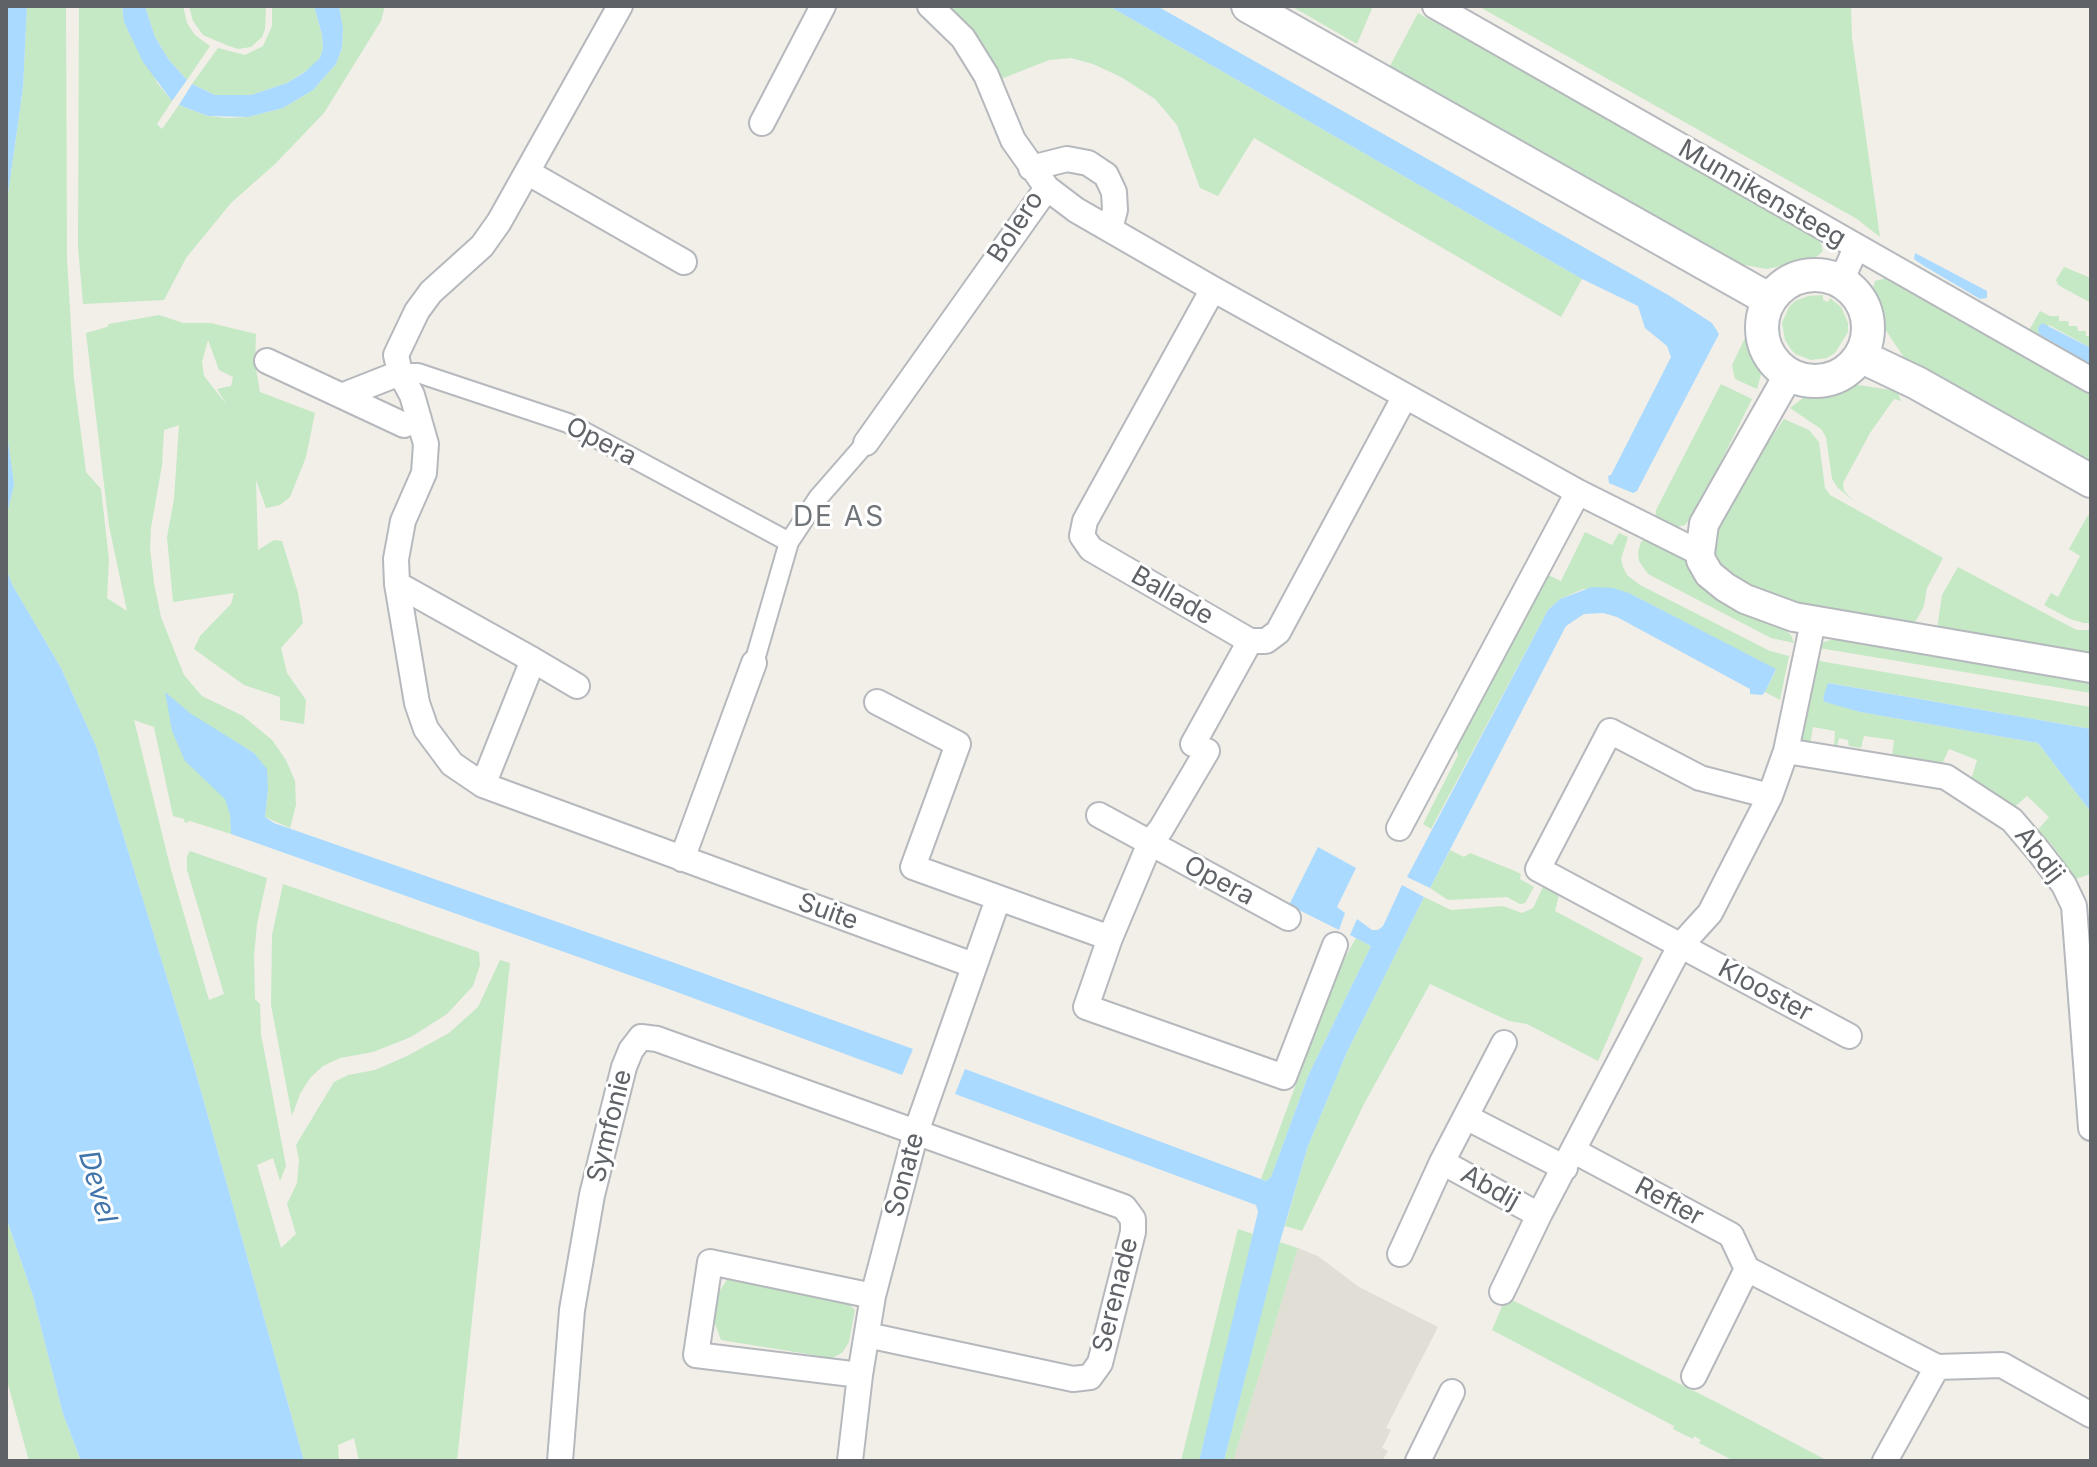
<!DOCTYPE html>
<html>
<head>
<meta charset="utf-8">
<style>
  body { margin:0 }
  #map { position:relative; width:2097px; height:1467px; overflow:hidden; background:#f1efe8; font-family:Inter,sans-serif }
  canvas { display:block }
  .frame { position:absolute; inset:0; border:8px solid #5f6368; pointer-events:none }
</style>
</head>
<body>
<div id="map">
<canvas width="2097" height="1467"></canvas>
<div class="frame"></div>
</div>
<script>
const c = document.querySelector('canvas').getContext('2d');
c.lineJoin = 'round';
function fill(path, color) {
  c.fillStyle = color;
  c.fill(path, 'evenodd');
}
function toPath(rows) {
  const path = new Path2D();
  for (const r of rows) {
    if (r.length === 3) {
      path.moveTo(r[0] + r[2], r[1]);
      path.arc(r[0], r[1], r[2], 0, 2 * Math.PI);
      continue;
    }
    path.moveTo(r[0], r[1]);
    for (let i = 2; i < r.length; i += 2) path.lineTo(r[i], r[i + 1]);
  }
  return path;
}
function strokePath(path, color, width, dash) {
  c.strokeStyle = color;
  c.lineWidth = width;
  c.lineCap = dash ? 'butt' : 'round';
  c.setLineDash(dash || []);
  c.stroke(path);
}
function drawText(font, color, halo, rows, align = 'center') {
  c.font = font + ' Inter,sans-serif';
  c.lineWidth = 6;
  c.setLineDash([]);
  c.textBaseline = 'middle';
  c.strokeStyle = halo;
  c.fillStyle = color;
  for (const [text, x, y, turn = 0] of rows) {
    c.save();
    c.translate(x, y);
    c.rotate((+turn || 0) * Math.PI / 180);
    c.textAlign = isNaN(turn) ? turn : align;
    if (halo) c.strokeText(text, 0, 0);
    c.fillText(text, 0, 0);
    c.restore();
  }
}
fill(toPath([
  [1298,1248,1318,1256,1359,1287,1438,1327,1386,1428,1391,1430,1382,1448,1388,1451,1382,1461,1233,1461]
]), '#e1ded6');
fill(toPath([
  [27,6,66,6,67,258,74,379,86,472,101,489,109,560,107,598,127,611,109,526,86,333,107,327,109,324,159,315,183,323,211,323,256,334,255,363,260,392,315,413,306,457,290,497,280,505,266,508,256,480,258,550,274,540,282,541,298,593,303,623,281,648,287,673,306,700,304,724,280,720,280,697,244,685,194,649,200,636,231,604,234,593,173,602,167,537,174,499,179,425,164,430,162,465,151,528,150,548,154,583,161,617,184,675,202,696,243,716,272,740,286,760,295,781,296,805,290,828,265,817,268,790,254,753,229,738,220,772,230,815,231,834,190,821,185,823,184,819,173,816,154,727,134,720,171,870,209,1000,224,994,187,870,187,856,190,851,267,878,257,924,254,956,255,999,260,1004,261,1034,286,1166,280,1181,273,1158,257,1165,281,1248,296,1234,287,1204,297,1183,299,1160,296,1145,334,1082,348,1075,375,1070,407,1056,449,1033,478,1007,500,960,510,963,457,1461,359,1461,354,1438,338,1445,339,1461,304,1461,194,1066,96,746,61,668,13,586,6,569,6,519,14,484,6,426,6,208,23,88],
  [208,340,219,370,233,377,231,386,217,389,227,405,204,376,202,362],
  [79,6,122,6,124,22,133,39,158,84,172,101,157,124,162,129,179,105,208,116,227,118,248,117,283,108,313,90,336,64,342,48,343,28,339,6,385,6,381,21,324,113,275,164,231,203,186,258,164,300,83,304,78,247],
  [145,6,183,6,187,23,195,35,210,46,187,80,169,60,155,37],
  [189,6,266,6,265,29,262,37,251,47,238,49,229,46,203,35,193,21],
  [272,6,314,6,322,35,323,48,320,58,312,67,287,83,251,95,215,95,192,84,218,48,245,55,263,46,272,26],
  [949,6,1109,6,1582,279,1561,317,1254,138,1218,196,1200,188,1177,125,1155,99,1121,77,1093,64,1071,58,1049,60,991,83,974,42],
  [1291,6,1373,6,1357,44],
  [1478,6,1851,6,1852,38,1880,237,1857,219],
  [1418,13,1818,234,1823,251,1814,259,1767,269,1739,264,1622,201,1390,66],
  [2064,267,2091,278,2091,303,2058,285,2056,280],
  [1890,277,2091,388,2091,467,1905,359,1885,329,1871,294,1875,281],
  [1823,295,1823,300,1828,302,1830,298,1841,307,1848,323,1848,332,1835,353,1827,358,1811,360,1795,354,1790,348,1785,340,1782,323,1789,307,1795,301,1808,296],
  [2040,311,2050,316,2059,316,2059,321,2068,321,2069,326,2077,326,2078,331,2086,331,2086,336,2091,336,2091,348,2049,325,2039,334,2091,365,2091,372,2028,332],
  [1745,338,1755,346,1760,359,1762,371,1757,389,1735,379,1732,365],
  [1845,383,1891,390,1898,393,1901,401,1894,399,1870,433,1843,483,1844,491,1855,502,1838,488,1832,479,1826,437,1821,429,1790,408,1803,398],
  [1721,384,1752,399,1711,482,1689,520,1685,525,1673,528,1655,520,1656,510],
  [1784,419,1809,430,1819,442,1825,488,1830,495,1943,558,1927,588,1924,606,1916,621,1905,625,1810,608,1753,589,1731,577,1720,566,1715,557,1713,543,1718,525,1755,461],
  [2088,515,2091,516,2091,623,2084,623,2070,619,2044,605,2051,593,2058,597,2080,556,2069,549],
  [1585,532,1612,545,1619,533,1628,537,1621,559,1623,567,1627,575,1640,585,1770,651,1789,656,1780,700,1765,692,1776,670,1629,593,1583,589,1560,599,1548,610,1431,829,1423,824,1458,755,1453,733,1544,573,1561,581],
  [1646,538,1684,557,1695,577,1782,628,1791,635,1794,643,1771,638,1648,574,1639,561,1638,552,1641,542],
  [1958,567,2067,625,2077,630,2091,630,2091,655,1937,629,1942,595],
  [1834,639,2091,680,2091,693,1819,648,1824,642],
  [1813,660,2091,707,2091,729,1829,683,1823,698,1860,712,2038,743,2091,812,2091,874,2072,880,2059,862,2062,859,2050,842,2046,845,2036,832,2049,817,2027,796,2012,809,1971,780,1977,760,1949,749,1941,766,1892,758,1894,740,1864,736,1861,748,1849,746,1848,740,1839,738,1837,747,1834,747,1835,731,1813,727,1810,745,1799,741],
  [1450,850,1464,857,1470,853,1515,871,1521,874,1520,879,1534,887,1525,903,1520,904,1507,897,1448,900,1430,888],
  [283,884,479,952,480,965,473,986,447,1014,411,1037,373,1052,340,1058,323,1066,310,1078,300,1094,292,1116,271,1005,272,935],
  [1544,885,1560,891,1555,911,1643,958,1598,1061,1527,1024,1509,1021,1430,984,1365,1102,1302,1231,1285,1226,1308,1146,1347,1052,1424,897,1451,910,1503,906,1522,913,1533,908],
  [1356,938,1371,946,1308,1076,1271,1177,1266,1181,1261,1179,1338,970],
  [6,1217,33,1296,63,1414,81,1461,29,1461,6,1377],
  [1238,1229,1253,1234,1222,1371,1199,1461,1181,1461],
  [1279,1242,1298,1248,1233,1461,1224,1461],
  [728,1278,849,1304,855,1310,849,1342,842,1353,832,1358,721,1340,714,1321,719,1292],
  [1506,1297,1716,1402,1828,1461,1734,1461,1699,1443,1701,1440,1697,1438,1694,1436,1693,1439,1673,1429,1674,1426,1492,1330]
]), '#c5e8c5');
fill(toPath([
  [6,6,27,6,23,88,6,208],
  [122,6,145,6,155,37,169,60,187,80,172,101,143,62,124,22],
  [314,6,339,6,343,28,342,48,336,64,313,90,283,108,248,117,208,116,179,105,192,84,215,95,251,95,287,83,305,72,320,58,323,48,322,35],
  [1109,6,1157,6,1670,296,1712,323,1719,334,1637,491,1633,493,1609,483,1608,476,1611,475,1671,357,1667,346,1645,328,1638,306,1582,279],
  [1915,253,1987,291,1987,298,1980,299,1924,266,1914,259],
  [2042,323,2091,348,2091,365,2039,334,2038,328],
  [6,426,14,484,6,519],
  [6,569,13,586,61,668,96,746,194,1066,304,1461,81,1461,63,1414,33,1296,6,1217],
  [1592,587,1613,588,1629,593,1776,669,1765,692,1762,695,1750,694,1750,689,1617,617,1603,613,1584,614,1566,626,1430,888,1407,877,1548,610,1560,599],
  [1828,683,2091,729,2091,812,2038,743,1860,712,1825,702,1823,698],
  [165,692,190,713,254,753,267,769,268,790,265,817,274,823,672,962,913,1049,902,1075,663,987,231,834,230,815,225,799,185,761,172,731],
  [1318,847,1356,868,1337,907,1345,913,1339,930,1289,905],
  [1402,885,1424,897,1347,1052,1308,1146,1279,1245,1224,1461,1199,1461,1258,1212,1256,1205,955,1094,965,1069,1266,1181,1271,1177,1308,1076,1371,946,1350,935,1357,919,1372,930,1378,930,1383,926]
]), '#aadaff');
const pedestrian = toPath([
  [400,373,418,373,568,423,789,542],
  [754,663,789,542,818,498,866,443]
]);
const minor = toPath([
  [1435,6,2091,380],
  [762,123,823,6],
  [1031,168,1067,159,1088,163,1106,175,1114,192,1115,210,1110,229],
  [527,172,684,262],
  [1047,188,1076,210,1213,289,1578,492,1700,553],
  [1841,281,1856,248],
  [1213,289,1085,521,1082,536,1091,549,1250,641,1266,641,1278,632,1405,396],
  [267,361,404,425],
  [400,373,412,395,426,444,424,473,403,521,396,559,397,584,417,703,426,729,452,764,483,785,973,965],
  [344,395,400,373,396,355,417,311,431,292,482,246,499,222,620,6],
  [866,443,1047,188,1013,140,986,75,963,38,930,6],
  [397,584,533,660,483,785],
  [533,660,577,686],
  [877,702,958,744,913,867,1110,938],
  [1193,744,1250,641],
  [1207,751,1161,829,1150,843,1110,938,1086,1007,1284,1077,1335,945],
  [1786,751,1946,777,2012,820,2040,853,2064,885,2074,906,2091,1128],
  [1770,796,1700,778,1610,731,1538,869,1849,1036],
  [1099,815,1288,918],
  [1399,828,1578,492],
  [682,859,754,663],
  [1466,1117,1565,1168],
  [1574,1151,1731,1235,1747,1269,1937,1367,2002,1365,2091,1415],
  [1442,1162,1539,1215],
  [1400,1254,1442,1162,1504,1043],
  [1502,1292,1539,1215,1680,946,1710,913,1770,796,1786,751,1813,622],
  [860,1375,696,1355,710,1262,873,1296],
  [1694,1376,1747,1269],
  [560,1461,572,1310,592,1195,624,1067,631,1050,641,1037,657,1039,1124,1207,1133,1219,1133,1232,1100,1363,1090,1377,1073,1379,867,1335],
  [850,1461,860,1375,873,1296,916,1132,998,899],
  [1418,1461,1452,1392],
  [1885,1461,1937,1367]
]);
const tertiary = toPath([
  [1789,374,1704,524,1700,553,1701,560,1709,574,1725,587,1745,599,1794,617,2091,668]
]);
const secondary = toPath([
  [1248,6,1770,300],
  [1815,328,53],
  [1860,356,1917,383,2091,481]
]);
strokePath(pedestrian, '#b5b8bc', 22);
strokePath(minor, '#b5b8bc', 28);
strokePath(tertiary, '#b5b8bc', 32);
strokePath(secondary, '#b6babf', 36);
strokePath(pedestrian, '#fff', 18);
strokePath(minor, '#fff', 24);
strokePath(tertiary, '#fff', 28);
strokePath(secondary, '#fff', 32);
drawText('26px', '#5f6368', '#fff', [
  ["Munnikensteeg",1762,194,30],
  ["Bolero",1016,227,-57],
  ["Opera",601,442,27],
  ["Ballade",1172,596,30],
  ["Abdij",2039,855,52],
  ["Opera",1219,881,28],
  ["Suite",828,912,20],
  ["Klooster",1765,991,28],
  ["Symfonie",610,1126,-76],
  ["Sonate",905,1175,-75],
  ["Abdij",1490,1188,29],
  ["Refter",1669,1202,28],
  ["Serenade",1116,1295,-76]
]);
c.letterSpacing = '2px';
drawText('28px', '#70757a', '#fff', [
  ["DE AS",839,518]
]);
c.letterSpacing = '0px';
drawText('italic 28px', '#4174aa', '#fff', [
  ["Devel",97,1187,74]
]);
</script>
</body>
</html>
